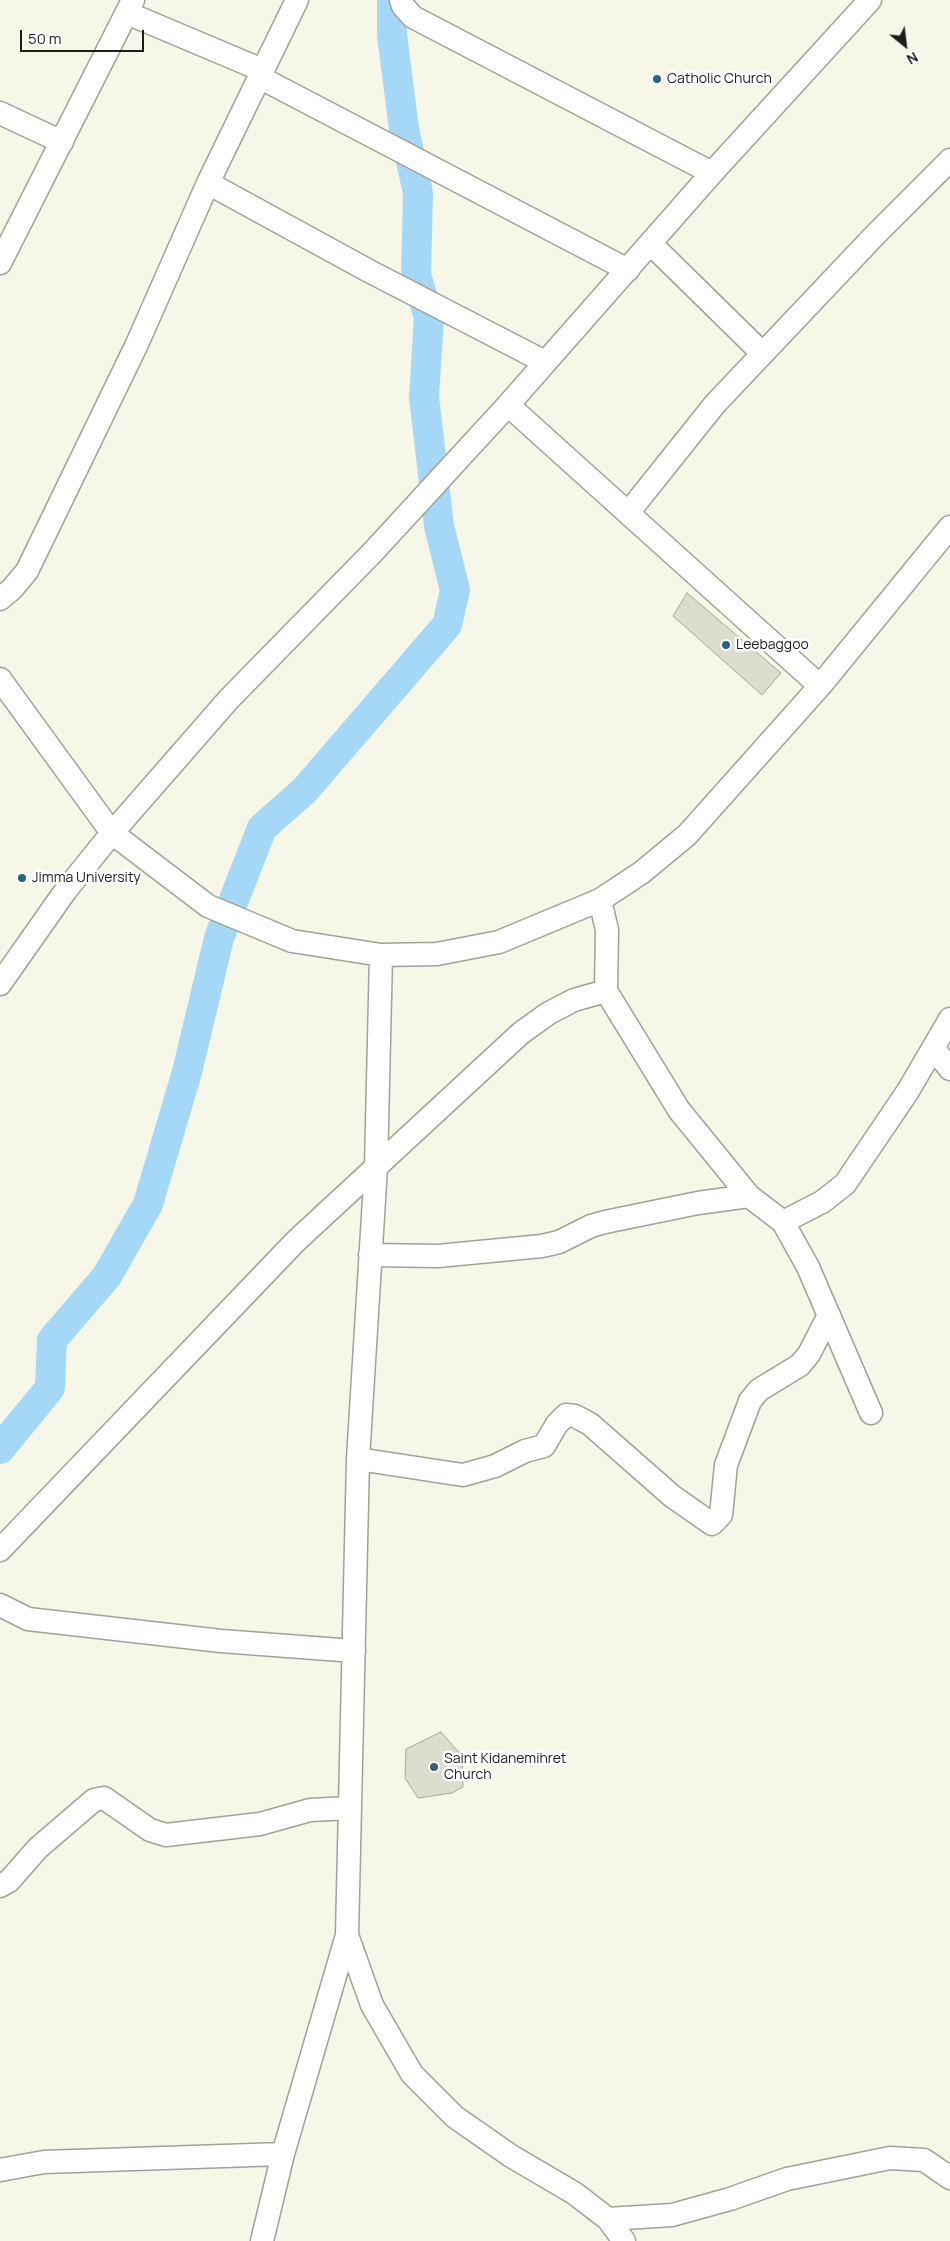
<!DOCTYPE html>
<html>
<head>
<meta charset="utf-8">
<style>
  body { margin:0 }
  #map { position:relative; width:950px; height:2241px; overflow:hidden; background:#f6f7e9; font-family:Manrope,sans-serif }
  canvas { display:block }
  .north { position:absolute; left:880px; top:20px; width:50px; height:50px; -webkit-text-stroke:4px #fff; paint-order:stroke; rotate:151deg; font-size:14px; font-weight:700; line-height:20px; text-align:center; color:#1d1e19 }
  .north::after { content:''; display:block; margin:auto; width:18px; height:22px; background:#1d1e19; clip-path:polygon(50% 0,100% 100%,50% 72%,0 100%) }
  .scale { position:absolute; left:20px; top:30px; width:124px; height:22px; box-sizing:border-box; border:2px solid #1d1e19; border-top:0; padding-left:6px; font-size:15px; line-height:18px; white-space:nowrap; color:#1d1e19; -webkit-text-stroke:4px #fff; paint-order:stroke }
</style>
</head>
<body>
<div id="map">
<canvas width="950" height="2241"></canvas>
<div class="north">N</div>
<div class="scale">50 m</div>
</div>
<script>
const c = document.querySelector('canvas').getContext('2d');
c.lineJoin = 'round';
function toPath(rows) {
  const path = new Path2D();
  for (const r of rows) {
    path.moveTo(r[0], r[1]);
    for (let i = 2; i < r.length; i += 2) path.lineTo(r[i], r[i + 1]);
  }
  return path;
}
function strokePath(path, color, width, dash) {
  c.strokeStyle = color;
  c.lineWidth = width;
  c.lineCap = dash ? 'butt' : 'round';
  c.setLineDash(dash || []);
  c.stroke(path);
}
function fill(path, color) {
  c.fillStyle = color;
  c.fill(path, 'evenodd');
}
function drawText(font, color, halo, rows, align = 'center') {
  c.font = font + ' Manrope,sans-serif';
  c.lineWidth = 5;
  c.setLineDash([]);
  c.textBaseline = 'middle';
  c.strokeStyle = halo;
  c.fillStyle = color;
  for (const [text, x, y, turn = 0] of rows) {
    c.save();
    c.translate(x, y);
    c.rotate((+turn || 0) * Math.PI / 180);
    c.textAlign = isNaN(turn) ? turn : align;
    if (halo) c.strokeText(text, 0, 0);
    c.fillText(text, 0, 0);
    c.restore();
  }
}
strokePath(toPath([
  [0,1449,50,1388,52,1340,107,1276,148,1204,187,1072,219,938,262,828,304,791,447,625,455,590,439,526,424,397,429,317,416,275,418,193,404,129,392,35,392,0]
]), '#a5d8f7', 30);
const building = toPath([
  [687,593,781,673,762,695,673,616,687,593],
  [441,1732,462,1756,463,1787,452,1793,418,1798,405,1778,406,1749,441,1732]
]);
fill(building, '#dbddce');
strokePath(building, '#a4a598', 1);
const minor = toPath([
  [401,0,403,6,413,17,712,173],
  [127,13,262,70],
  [259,77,628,270],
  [0,113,62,142],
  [208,183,369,271,545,362],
  [651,244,762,353],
  [0,263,133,0],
  [508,405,820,686],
  [628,513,715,404,876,234,950,160],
  [0,599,12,589,27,571,137,344,208,183,297,0],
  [0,679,112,833,208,906,292,941,381,955,437,954,499,942,600,900,641,873,687,835,820,686,950,527],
  [600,900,607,930,606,991,679,1110,749,1196,783,1222,808,1267,871,1413],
  [0,984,66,890,112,833,229,699,372,553,508,405,712,173,870,0],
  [934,1049,950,1069],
  [783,1222,822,1202,845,1184,908,1091,950,1019],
  [370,1255,438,1256,542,1246,559,1242,591,1226,605,1222,698,1203,749,1196],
  [358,1459,463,1475,495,1466,525,1451,544,1446,557,1424,566,1415,575,1416,590,1424,672,1496,712,1524,721,1515,726,1465,750,1401,759,1390,800,1365,809,1354,829,1315],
  [0,1550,296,1241,521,1033,549,1013,574,1000,606,991],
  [0,1605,28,1619,221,1641,354,1651],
  [0,1886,9,1881,38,1848,94,1800,104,1798,150,1830,166,1835,260,1824,310,1810,350,1808],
  [347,1935,372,2005,412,2074,455,2117,511,2156,574,2193,608,2219,624,2241],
  [0,2170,44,2162,283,2154],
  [608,2219,672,2215,730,2199,787,2179,890,2158,924,2160,950,2178],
  [262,2241,283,2154,347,1935,358,1459,376,1167,381,955]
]);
strokePath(minor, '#a1a295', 25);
strokePath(minor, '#fff', 22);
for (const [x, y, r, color] of [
  [657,79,5,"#2e627e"],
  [726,645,5,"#2e627e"],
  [22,878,5,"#2e627e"],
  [434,1767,5,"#2e627e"]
]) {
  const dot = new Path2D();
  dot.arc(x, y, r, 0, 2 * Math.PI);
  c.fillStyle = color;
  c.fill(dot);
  strokePath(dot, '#fff', 2);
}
drawText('14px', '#1d1e19', '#fff', [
  ["Catholic Church",667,79],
  ["Leebaggoo",736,645],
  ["Jimma University",32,878],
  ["Saint Kidanemihret",444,1759],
  ["Church",444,1775]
], 'left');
</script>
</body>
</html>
